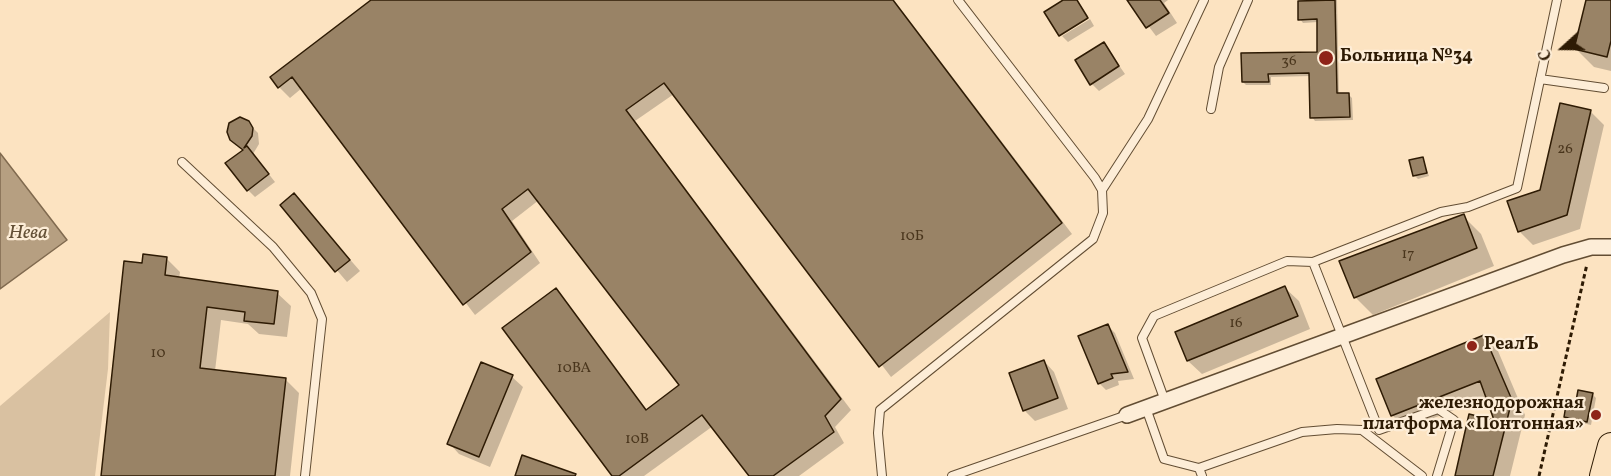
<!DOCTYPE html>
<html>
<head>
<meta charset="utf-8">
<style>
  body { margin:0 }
  #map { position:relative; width:1611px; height:476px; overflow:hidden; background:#fce3c1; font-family:Vollkorn,serif }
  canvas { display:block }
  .north { position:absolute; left:1533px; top:18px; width:60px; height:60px; -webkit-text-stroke:4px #fdedd7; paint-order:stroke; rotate:249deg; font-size:16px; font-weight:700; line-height:24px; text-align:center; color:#2e1b04 }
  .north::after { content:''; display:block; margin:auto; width:21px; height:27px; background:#2e1b04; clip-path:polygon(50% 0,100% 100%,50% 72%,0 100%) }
</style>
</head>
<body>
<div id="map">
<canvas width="1611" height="476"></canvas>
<div class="north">С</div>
</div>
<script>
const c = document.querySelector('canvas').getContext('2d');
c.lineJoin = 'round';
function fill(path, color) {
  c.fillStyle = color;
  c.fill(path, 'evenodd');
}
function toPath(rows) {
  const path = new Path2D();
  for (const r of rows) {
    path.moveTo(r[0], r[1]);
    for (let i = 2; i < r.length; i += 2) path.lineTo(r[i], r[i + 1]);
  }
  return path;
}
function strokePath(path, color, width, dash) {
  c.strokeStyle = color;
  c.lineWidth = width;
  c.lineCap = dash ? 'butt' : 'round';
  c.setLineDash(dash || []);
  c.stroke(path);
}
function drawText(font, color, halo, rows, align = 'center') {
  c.font = font + ' Vollkorn,serif';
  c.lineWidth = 4.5;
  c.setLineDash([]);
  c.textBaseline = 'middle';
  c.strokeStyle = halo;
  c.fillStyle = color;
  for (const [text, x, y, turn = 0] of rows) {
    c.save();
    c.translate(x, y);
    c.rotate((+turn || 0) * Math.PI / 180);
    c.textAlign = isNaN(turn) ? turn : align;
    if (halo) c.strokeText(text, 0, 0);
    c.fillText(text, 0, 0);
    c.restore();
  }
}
fill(toPath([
  [110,312,108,369,95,476,0,476,0,406]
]), '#d9c1a1');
const water = toPath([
  [0,153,67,240,0,289,0,153]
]);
fill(water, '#b69f81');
strokePath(water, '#806a4f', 1.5);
fill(toPath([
  [373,0,894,0,1072,234,891,377,674,94,635,121,851,410,835,427,844,443,799,476,751,476,713,426,644,476,614,476,555,290,647,410,681,385,539,200,512,221,540,263,475,315,302,88,290,98,279,87],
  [1066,0,1077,0,1088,16,1060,34],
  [1129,0,1168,0,1164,3,1177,23,1156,36],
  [1299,0,1337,0,1339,95,1349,95,1352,98,1353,120,1315,121,1312,117,1311,76,1271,77,1271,85,1246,85,1243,82,1319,53,1318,22,1303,23,1300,19],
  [1588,0,1611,0,1611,71,1594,67,1576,49],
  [1090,19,1094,26,1068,42,1062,36],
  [1104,44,1125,74,1099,91,1092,84],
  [1590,111,1604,125,1580,229,1533,245,1519,231],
  [250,125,258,133,259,144,253,154,275,182,255,197,248,190,244,151,231,139],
  [1422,158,1429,176,1418,179,1414,175],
  [294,195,360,271,347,282,282,206],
  [1463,216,1481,234,1494,266,1373,315,1355,297],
  [166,258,180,272,179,279,277,293,291,306,287,337,259,334,248,324,221,320,215,371,286,380,299,393,290,476,103,476,143,264],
  [1285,288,1299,301,1310,329,1202,374,1188,361,1177,333],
  [1108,326,1115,333,1134,379,1118,381,1119,385,1106,390,1099,383],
  [1484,337,1498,351,1525,415,1510,476,1457,476,1496,422,1487,397,1406,429,1392,415],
  [1044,361,1054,372,1068,409,1035,421,1025,411,1011,374],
  [512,377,523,387,490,467,459,454,449,443],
  [1593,395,1596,398,1591,425,1569,420,1565,417,1577,402]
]), '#0003');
const building = toPath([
  [371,0,893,0,1062,223,879,367,664,83,626,110,841,399,825,416,834,432,773,476,749,476,702,415,619,476,612,476,502,328,556,288,646,410,679,385,528,189,502,209,531,252,463,305,292,77,278,88,270,77,371,0],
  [1063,0,1077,0,1088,18,1059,36,1044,12,1063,0],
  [1127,0,1160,0,1169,13,1146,28,1127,0],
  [1335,0,1337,93,1349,93,1350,117,1310,118,1309,73,1268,74,1269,82,1242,82,1241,53,1317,52,1317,19,1298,20,1298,1,1335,0],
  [1586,0,1611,0,1611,41,1607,57,1574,49,1586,0],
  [1104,42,1119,66,1090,85,1075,60,1104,42],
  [1560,103,1591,110,1567,215,1518,232,1507,201,1540,190,1560,103],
  [240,117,249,121,253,128,252,136,244,148,247,146,269,174,247,191,225,163,243,150,230,140,227,132,229,123,240,117],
  [1423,157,1427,173,1413,176,1409,160,1423,157],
  [294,193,350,260,335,272,280,205,294,193],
  [1464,214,1477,248,1354,298,1339,261,1464,214],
  [143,254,167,257,165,275,278,291,274,324,244,321,245,312,207,307,200,368,286,378,275,476,101,476,124,261,142,263,143,254],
  [1285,286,1298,316,1187,361,1175,332,1285,286],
  [1108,324,1128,372,1111,374,1113,378,1098,384,1078,336,1108,324],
  [1484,335,1512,400,1493,476,1455,476,1469,414,1494,420,1480,381,1391,416,1376,379,1484,335],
  [1044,360,1058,398,1023,411,1009,373,1044,360],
  [481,362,513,375,479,457,447,444,481,362],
  [1578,390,1593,393,1587,422,1564,417,1567,399,1576,401,1578,390],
  [522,455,576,474,575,476,515,476,522,455]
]);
fill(building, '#998366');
strokePath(building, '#2e1b04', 1.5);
const service = toPath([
  [1540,79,1604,88],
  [1211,109,1219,67,1248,0],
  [182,162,273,247,311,293,322,319,305,476],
  [1102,190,1148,119,1204,0],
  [1165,401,1142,338,1154,316,1287,261,1313,262],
  [1146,408,1164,459,1199,468,1202,476],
  [1199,468,1302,432,1337,429,1362,430,1422,476],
  [882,476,878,433,880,410,1093,239,1103,213,1102,190,1095,178,958,0],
  [952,476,1127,415],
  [1437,476,1454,420,1438,409,1379,430,1313,262,1441,212,1468,207,1517,188,1557,0]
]);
const minor = toPath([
  [1127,415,1563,255,1591,247,1611,247]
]);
const primary = toPath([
  [1603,476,1611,446]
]);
strokePath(service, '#624d33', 10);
strokePath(minor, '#624d33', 18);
strokePath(primary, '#2e1b04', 28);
strokePath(toPath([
  [1539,476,1587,264]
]), '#2e1b04', 3, [4.5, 3]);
strokePath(service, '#fdedd7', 8);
strokePath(minor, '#fdedd7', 15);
strokePath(primary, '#fce3c1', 26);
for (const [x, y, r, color] of [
  [1326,58,8,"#8f2418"],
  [1472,346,6,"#8f2418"],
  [1596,415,6,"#8f2418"]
]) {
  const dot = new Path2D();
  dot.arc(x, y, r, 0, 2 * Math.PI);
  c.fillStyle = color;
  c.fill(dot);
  strokePath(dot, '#fdedd7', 2);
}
drawText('15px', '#49351c', null, [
  ["36",1289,62],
  ["26",1565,150],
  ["10Б",912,237],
  ["17",1408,255],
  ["16",1236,324],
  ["10",158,354],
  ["10ВА",574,369],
  ["10В",637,440]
]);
drawText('bold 18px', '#2e1b04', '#fdedd7', [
  ["Больница №34",1340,58],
  ["РеалЪ",1484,346],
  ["железнодорожная",1584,405,"right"],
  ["платформа «Понтонная»",1584,426,"right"]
], 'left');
drawText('italic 20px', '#645036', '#fdedd7', [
  ["Нева",28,234]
]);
</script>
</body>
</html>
